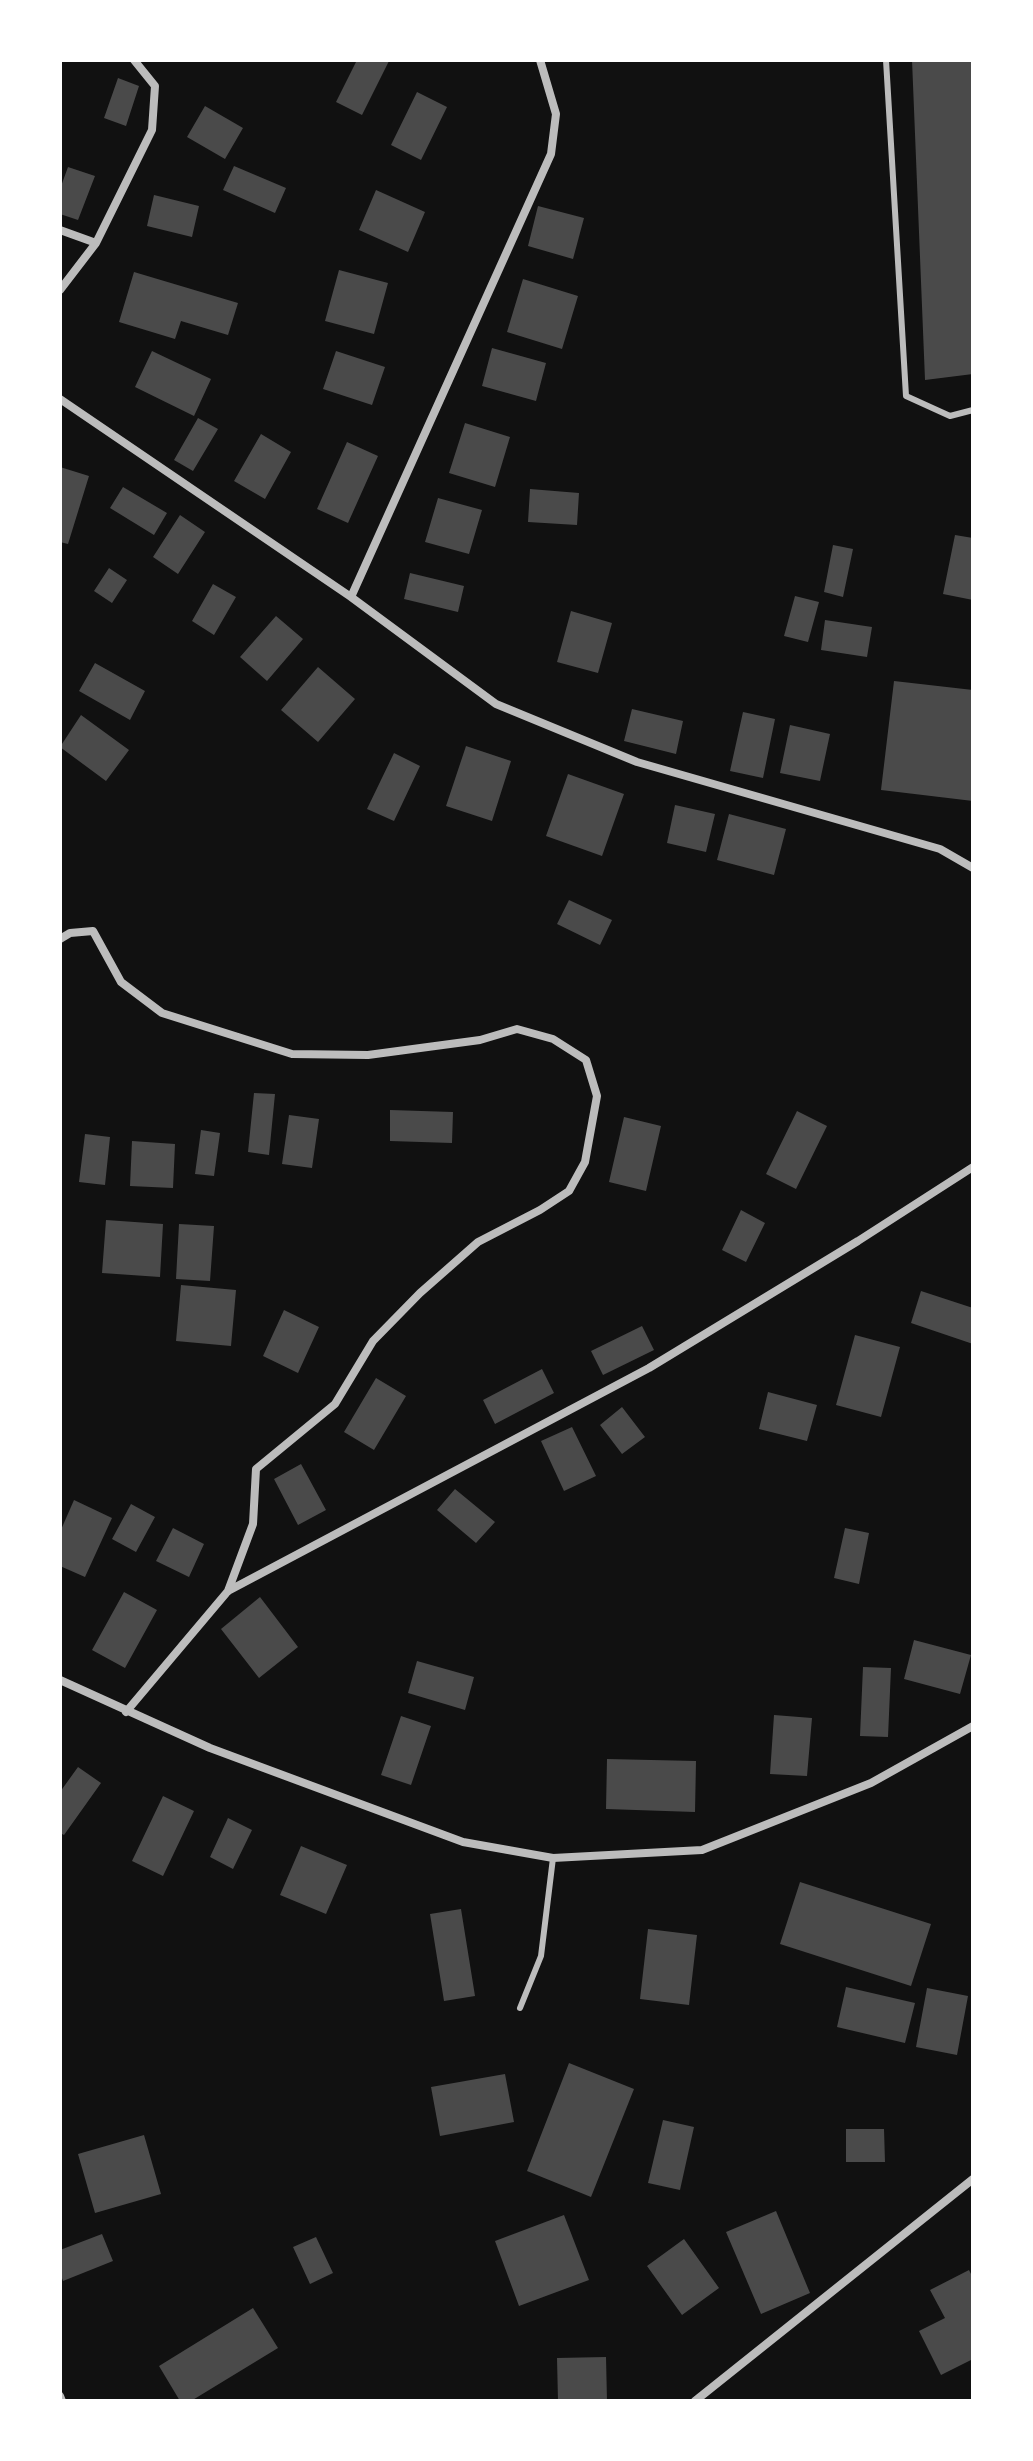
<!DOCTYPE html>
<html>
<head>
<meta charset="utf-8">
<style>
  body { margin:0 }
  #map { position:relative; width:1033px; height:2461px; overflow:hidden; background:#111; font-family:Lato,sans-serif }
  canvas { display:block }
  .frame { position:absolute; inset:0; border:62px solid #fff; pointer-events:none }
</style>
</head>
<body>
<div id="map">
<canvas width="1033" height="2461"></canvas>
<div class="frame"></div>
</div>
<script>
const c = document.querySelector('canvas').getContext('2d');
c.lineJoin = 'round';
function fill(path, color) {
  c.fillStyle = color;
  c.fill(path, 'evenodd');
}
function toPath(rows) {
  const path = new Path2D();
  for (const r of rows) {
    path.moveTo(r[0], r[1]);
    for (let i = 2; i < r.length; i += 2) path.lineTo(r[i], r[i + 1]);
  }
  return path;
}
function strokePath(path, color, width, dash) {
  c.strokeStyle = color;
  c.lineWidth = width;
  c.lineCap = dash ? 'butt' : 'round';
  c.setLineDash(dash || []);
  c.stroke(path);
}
fill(toPath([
  [357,60,389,61,362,115,336,102],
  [912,60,973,60,973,374,925,380],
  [118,78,139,86,126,126,104,118],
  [417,92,447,107,421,160,391,145],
  [205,106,243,128,225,159,187,137],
  [234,166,286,188,275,213,223,190],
  [68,167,95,176,78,220,60,214,60,189],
  [376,190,425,212,408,252,359,230],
  [154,195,199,206,192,237,147,226],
  [538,206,584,218,573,259,528,246],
  [339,270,388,283,374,334,325,321],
  [134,272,238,303,228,335,181,321,175,339,119,322],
  [523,279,578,296,562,349,507,332],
  [492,348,546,363,536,401,482,386],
  [152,351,211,379,194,416,135,387],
  [336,351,385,367,372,405,323,389],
  [198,418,218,429,193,471,174,460],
  [465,423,510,437,495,487,449,473],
  [261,434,291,452,265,499,234,481],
  [347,442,378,456,348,523,317,509],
  [60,467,89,476,68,544,60,542],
  [123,487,167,513,154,535,110,508],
  [530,489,579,493,577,525,528,522],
  [438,498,482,510,469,554,425,542],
  [180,515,205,532,178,574,153,557],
  [955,535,973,538,973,600,943,594],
  [833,545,853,549,843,597,824,592],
  [109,568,127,580,112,603,94,591],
  [410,573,464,586,458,612,404,599],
  [213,584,236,597,214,635,192,621],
  [795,596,819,602,808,642,784,636],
  [571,611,612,623,598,673,557,662],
  [276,616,303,639,267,681,240,657],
  [825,620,872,627,867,657,821,650],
  [95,663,145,691,130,720,79,691],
  [318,667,355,699,318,742,281,710],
  [894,681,973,690,973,801,881,790],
  [632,709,683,721,676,754,624,741],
  [743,712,775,719,763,778,730,771],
  [81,715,129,750,106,781,60,747],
  [790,725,830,734,820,781,780,773],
  [466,746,511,761,492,821,446,806],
  [394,753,420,766,394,821,367,809],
  [568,774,624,794,602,856,546,836],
  [675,805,715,814,706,852,667,843],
  [729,814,786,829,774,875,717,860],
  [569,900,612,920,600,945,557,924],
  [254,1093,275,1094,269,1155,248,1152],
  [390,1110,453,1112,452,1143,390,1141],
  [797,1111,827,1126,796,1189,766,1174],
  [289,1115,319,1119,312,1168,282,1164],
  [624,1117,661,1126,646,1191,609,1182],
  [201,1130,220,1133,214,1176,195,1174],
  [85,1134,110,1137,105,1185,79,1182],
  [132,1141,175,1144,173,1188,130,1186],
  [741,1210,765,1223,746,1262,722,1250],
  [106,1220,163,1224,160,1277,102,1273],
  [179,1224,214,1226,210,1281,176,1279],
  [181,1285,236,1290,231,1346,176,1341],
  [921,1291,973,1308,973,1344,911,1323],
  [284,1310,319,1327,298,1373,263,1356],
  [642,1326,654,1350,603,1375,591,1351],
  [855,1335,900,1347,881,1417,836,1405],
  [542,1369,554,1393,495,1424,483,1400],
  [376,1378,406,1396,374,1450,344,1432],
  [768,1392,817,1405,807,1441,759,1429],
  [622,1407,645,1437,622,1454,600,1425],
  [572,1427,596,1476,564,1491,541,1441],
  [301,1464,326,1510,298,1525,274,1479],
  [455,1489,495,1522,476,1543,437,1510],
  [74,1500,112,1518,85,1577,60,1566,60,1532],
  [131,1504,155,1517,136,1552,112,1539],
  [173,1528,204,1544,189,1577,156,1561],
  [845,1528,869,1533,859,1584,834,1578],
  [124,1592,157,1610,125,1668,92,1650],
  [260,1597,298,1647,259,1678,221,1629],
  [914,1640,971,1655,960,1694,904,1679],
  [417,1661,474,1677,465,1710,408,1693],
  [863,1667,891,1668,888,1737,860,1736],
  [774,1715,812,1718,807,1776,770,1774],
  [401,1716,431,1726,411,1785,381,1775],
  [607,1759,696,1761,695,1812,606,1809],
  [78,1767,101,1783,64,1835,60,1833,60,1792],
  [163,1796,194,1811,163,1876,132,1861],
  [228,1818,252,1830,233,1869,210,1857],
  [301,1846,347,1865,326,1914,280,1895],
  [800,1882,931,1924,911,1986,780,1944],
  [461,1909,475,1996,444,2001,430,1914],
  [648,1929,697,1935,689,2005,640,1999],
  [846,1987,915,2003,905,2043,837,2027],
  [927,1988,968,1996,957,2055,916,2047],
  [569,2063,634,2089,591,2197,527,2171],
  [505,2074,514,2122,440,2136,431,2087],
  [663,2120,694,2127,680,2190,648,2183],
  [846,2129,884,2129,885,2162,846,2162],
  [144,2135,161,2194,95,2213,78,2154],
  [776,2211,810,2293,761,2314,726,2232],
  [564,2215,589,2280,519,2306,495,2241],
  [102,2234,113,2261,63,2281,60,2273,60,2250],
  [316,2237,333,2273,310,2284,293,2247],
  [684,2239,719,2288,682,2315,647,2266],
  [969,2270,973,2278,973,2359,941,2375,919,2331,945,2318,930,2290],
  [253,2308,278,2348,191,2401,180,2401,159,2366],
  [606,2357,607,2401,558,2401,557,2358]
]), '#4a4a4a');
strokePath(toPath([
  [886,60,906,396,950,416,973,410],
  [520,2008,541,1956,553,1858]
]), '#bcbcbc', 6);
strokePath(toPath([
  [60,230,96,243,60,290],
  [96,243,152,130,155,86,134,60],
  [60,399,351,597,496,704,637,762,940,849,973,868],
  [351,597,551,154,556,114,540,60],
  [60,939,70,933,93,931,121,982,162,1013,292,1054,368,1055,480,1040,517,1029,553,1039,586,1060,597,1096,585,1162,569,1191,540,1210,478,1242,420,1293,373,1341,335,1404,256,1469,253,1524,228,1591],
  [60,1680,210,1748,463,1842,553,1858,702,1850,871,1783,973,1726],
  [126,1712,228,1591,649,1368,858,1241,973,1167],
  [60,2396,62,2401],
  [695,2401,973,2179]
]), '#bcbcbc', 8);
</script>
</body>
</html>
